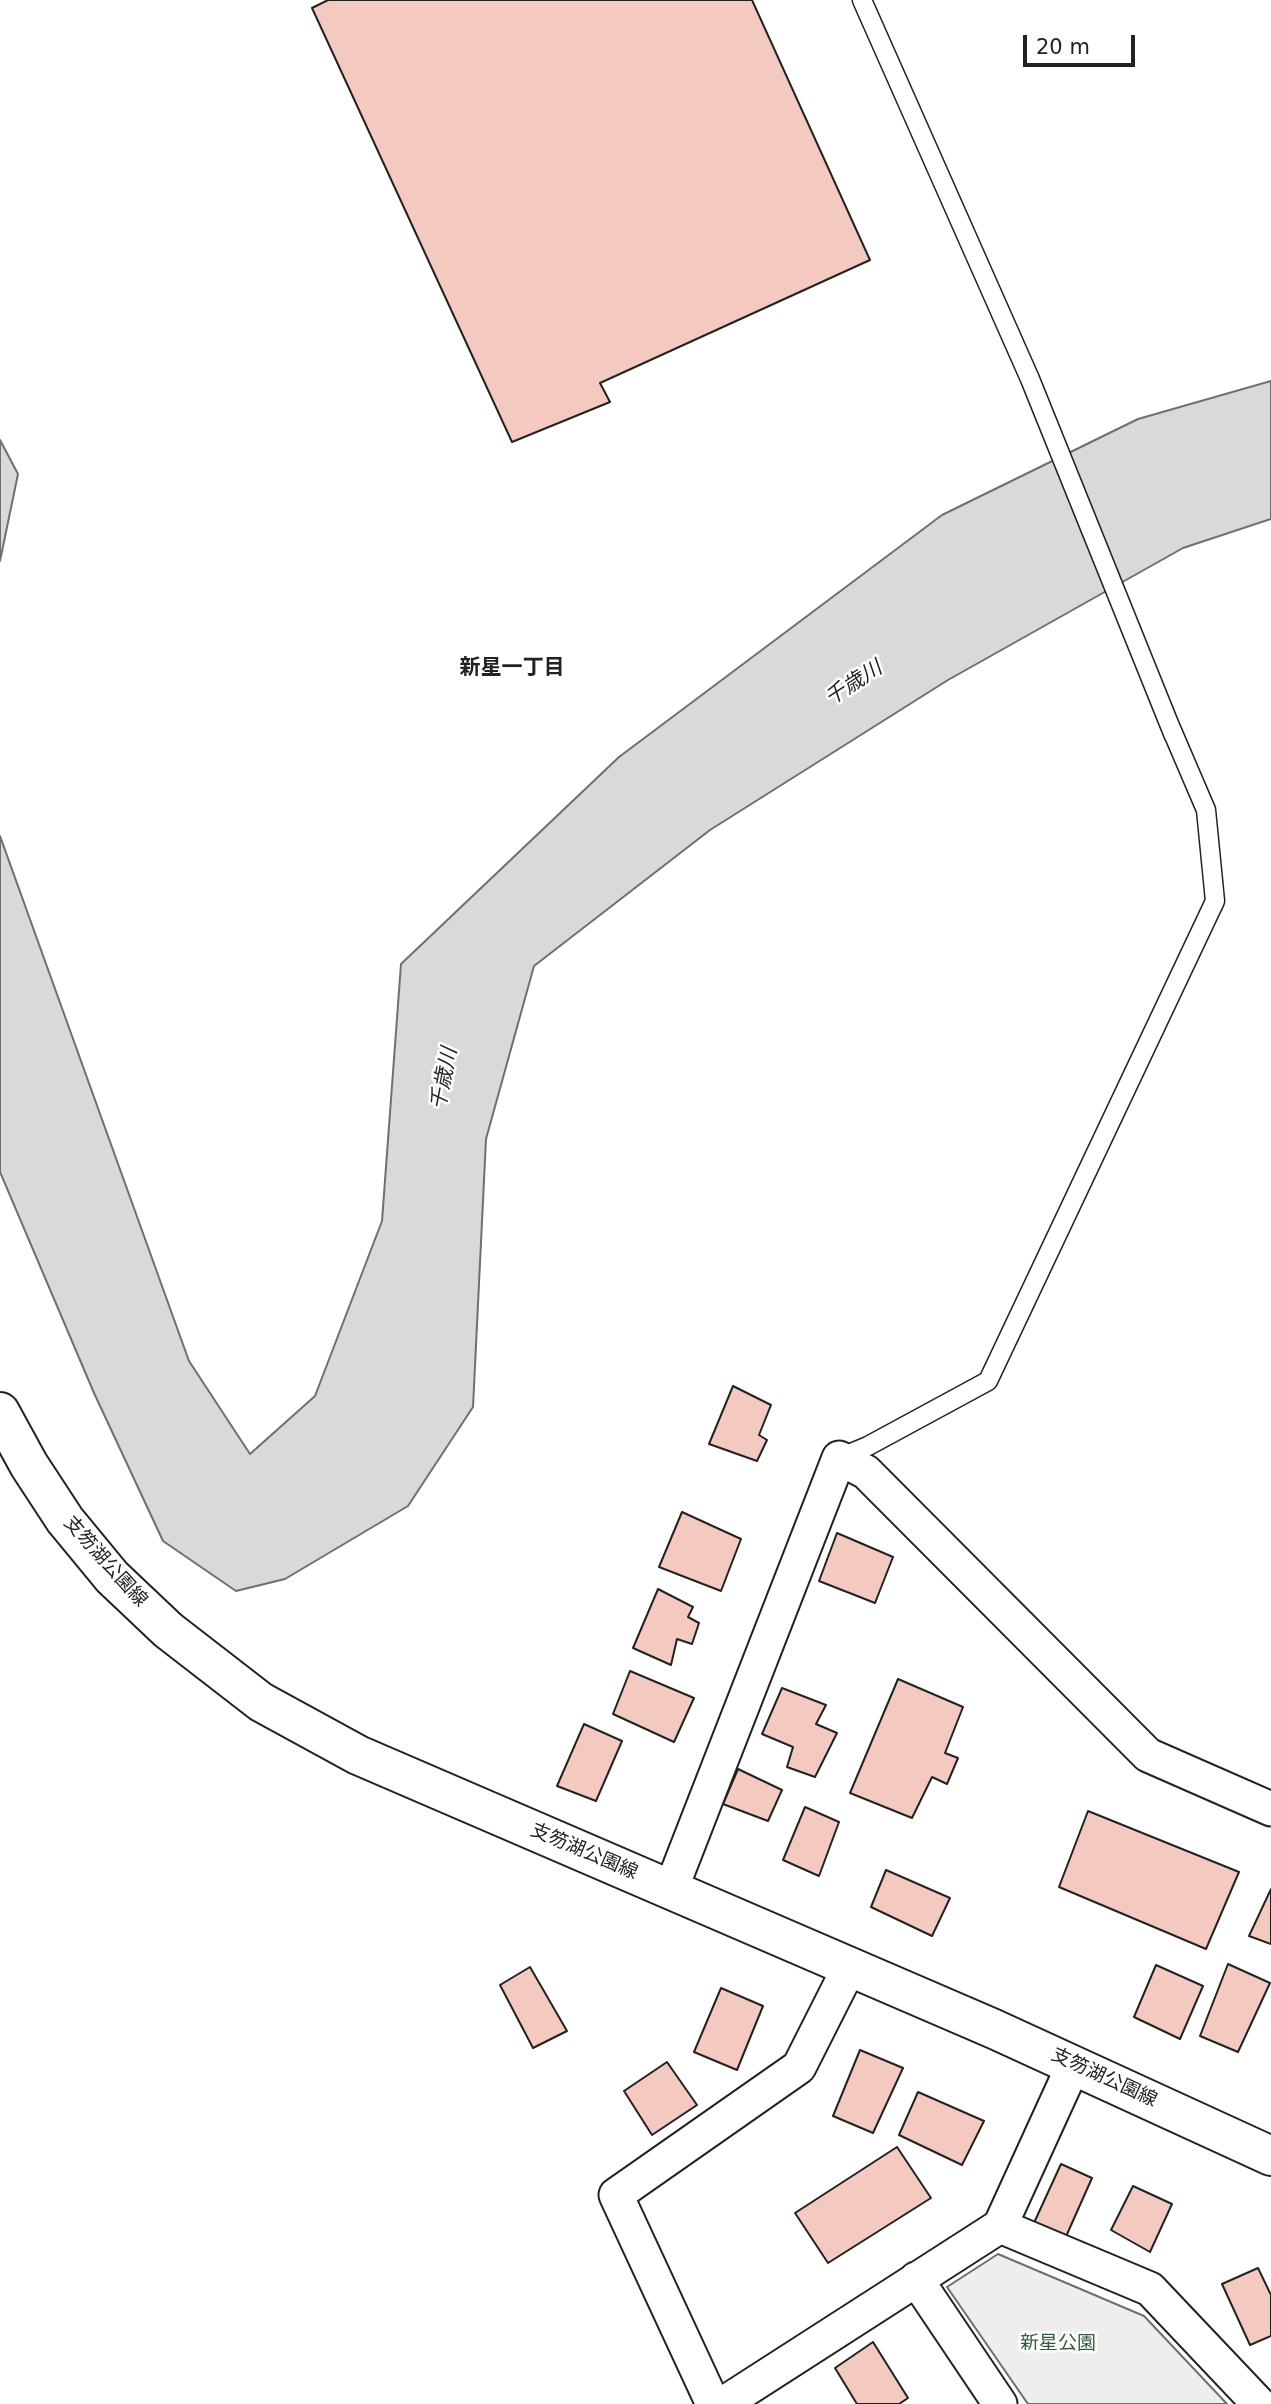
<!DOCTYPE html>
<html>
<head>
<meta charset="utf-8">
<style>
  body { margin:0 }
  #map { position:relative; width:1271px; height:2404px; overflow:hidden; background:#fff; font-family:"DejaVu Sans",sans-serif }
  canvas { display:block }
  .scale { position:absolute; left:1023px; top:35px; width:112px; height:32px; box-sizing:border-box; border:4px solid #222; border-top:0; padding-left:9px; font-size:21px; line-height:24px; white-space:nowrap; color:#222; -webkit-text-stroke:5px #fff; paint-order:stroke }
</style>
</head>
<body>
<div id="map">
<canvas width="1271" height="2404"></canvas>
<div class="scale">20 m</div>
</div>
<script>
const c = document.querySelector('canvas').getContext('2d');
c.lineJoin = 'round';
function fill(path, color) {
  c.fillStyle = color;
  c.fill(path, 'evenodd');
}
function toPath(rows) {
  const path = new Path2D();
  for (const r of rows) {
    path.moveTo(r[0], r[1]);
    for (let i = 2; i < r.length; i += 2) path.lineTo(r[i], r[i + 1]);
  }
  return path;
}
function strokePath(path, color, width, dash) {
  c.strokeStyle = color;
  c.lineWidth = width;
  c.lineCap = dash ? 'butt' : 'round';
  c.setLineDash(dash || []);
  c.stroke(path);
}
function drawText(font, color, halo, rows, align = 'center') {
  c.font = font + ' "DejaVu Sans","Noto Sans JP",sans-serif';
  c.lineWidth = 5;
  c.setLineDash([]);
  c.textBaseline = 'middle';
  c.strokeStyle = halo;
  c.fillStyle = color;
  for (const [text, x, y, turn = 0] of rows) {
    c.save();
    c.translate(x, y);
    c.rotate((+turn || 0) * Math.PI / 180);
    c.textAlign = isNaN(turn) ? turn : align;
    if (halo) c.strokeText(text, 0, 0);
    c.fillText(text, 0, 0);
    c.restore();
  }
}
const green = toPath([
  [998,2254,1144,2316,1227,2404,1028,2404,947,2287,998,2254]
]);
fill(green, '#eee');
strokePath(green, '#6f6f6f', 2);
const water = toPath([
  [1271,381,1271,519,1183,548,948,680,710,830,534,966,486,1139,473,1407,408,1506,285,1579,236,1591,163,1541,94,1393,0,1172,0,836,189,1361,250,1454,315,1396,382,1221,401,964,619,757,942,515,1138,419,1271,381],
  [0,440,18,474,0,561,0,440]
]);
fill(water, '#d9d9d9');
strokePath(water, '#6f6f6f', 2);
const building = toPath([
  [328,0,752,0,870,260,600,383,610,402,512,442,312,8,328,0],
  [733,1386,771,1405,759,1435,767,1440,757,1461,709,1444,733,1386],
  [682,1512,741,1539,721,1591,659,1567,682,1512],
  [837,1533,893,1557,875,1603,819,1581,837,1533],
  [658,1589,693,1607,688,1617,699,1623,692,1644,677,1639,671,1665,633,1648,658,1589],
  [630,1671,694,1698,674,1742,613,1714,630,1671],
  [898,1679,963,1707,945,1753,958,1758,947,1784,932,1777,912,1818,850,1793,898,1679],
  [782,1688,826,1705,816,1724,837,1733,815,1777,787,1767,793,1747,762,1734,782,1688],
  [584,1724,622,1741,596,1801,557,1786,584,1724],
  [738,1769,782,1790,768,1821,723,1804,738,1769],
  [805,1807,839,1822,819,1876,783,1860,805,1807],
  [1088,1811,1239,1872,1206,1949,1059,1887,1088,1811],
  [886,1870,950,1898,932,1936,871,1907,886,1870],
  [1271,1889,1271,1944,1249,1936,1271,1889],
  [1228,1964,1270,1983,1238,2052,1200,2036,1228,1964],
  [1156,1965,1203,1986,1180,2039,1134,2017,1156,1965],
  [530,1967,567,2031,533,2048,500,1985,530,1967],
  [721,1988,763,2006,737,2070,694,2052,721,1988],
  [860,2050,903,2068,873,2133,833,2116,860,2050],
  [667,2062,697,2105,652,2135,624,2091,667,2062],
  [918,2092,984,2121,962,2165,899,2135,918,2092],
  [897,2147,931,2198,828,2263,795,2213,897,2147],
  [1061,2164,1092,2178,1064,2241,1033,2225,1061,2164],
  [1133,2186,1172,2204,1150,2252,1111,2230,1133,2186],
  [1258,2268,1271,2295,1271,2336,1250,2345,1222,2284,1258,2268],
  [873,2342,908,2398,899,2404,857,2404,835,2368,873,2342]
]);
fill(building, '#f3c9c0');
strokePath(building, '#222', 2);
const service = toPath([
  [862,0,1030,379,1174,736],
  [839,1458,868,1446,988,1381,1215,901,1206,810,1170,726]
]);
const minor = toPath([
  [671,1889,839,1458,866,1472,1148,1755,1271,1809],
  [1000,2226,1150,2289,1259,2404],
  [916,2279,1000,2404],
  [713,2404,616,2195,799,2067,849,1968],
  [723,2404,1000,2226,1074,2064]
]);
const primary = toPath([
  [0,1412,29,1465,65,1520,112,1577,168,1630,261,1702,358,1755,994,2029,1271,2156]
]);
strokePath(service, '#222', 21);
strokePath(minor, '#222', 37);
strokePath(primary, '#222', 42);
strokePath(service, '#fff', 18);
strokePath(minor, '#fff', 33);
strokePath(primary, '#fff', 38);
drawText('19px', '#222', '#fff', [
  ["支笏湖公園線",105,1562,48],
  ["支笏湖公園線",584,1852,23],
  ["支笏湖公園線",1104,2078,25]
]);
drawText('19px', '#2f5e38', '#fff', [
  ["新星公園",1058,2344]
]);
drawText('bold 21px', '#222', '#fff', [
  ["新星一丁目",512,669]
]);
drawText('italic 21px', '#222', '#fff', [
  ["千歳川",854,684,-33],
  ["千歳川",445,1079,-79]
]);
</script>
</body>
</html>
